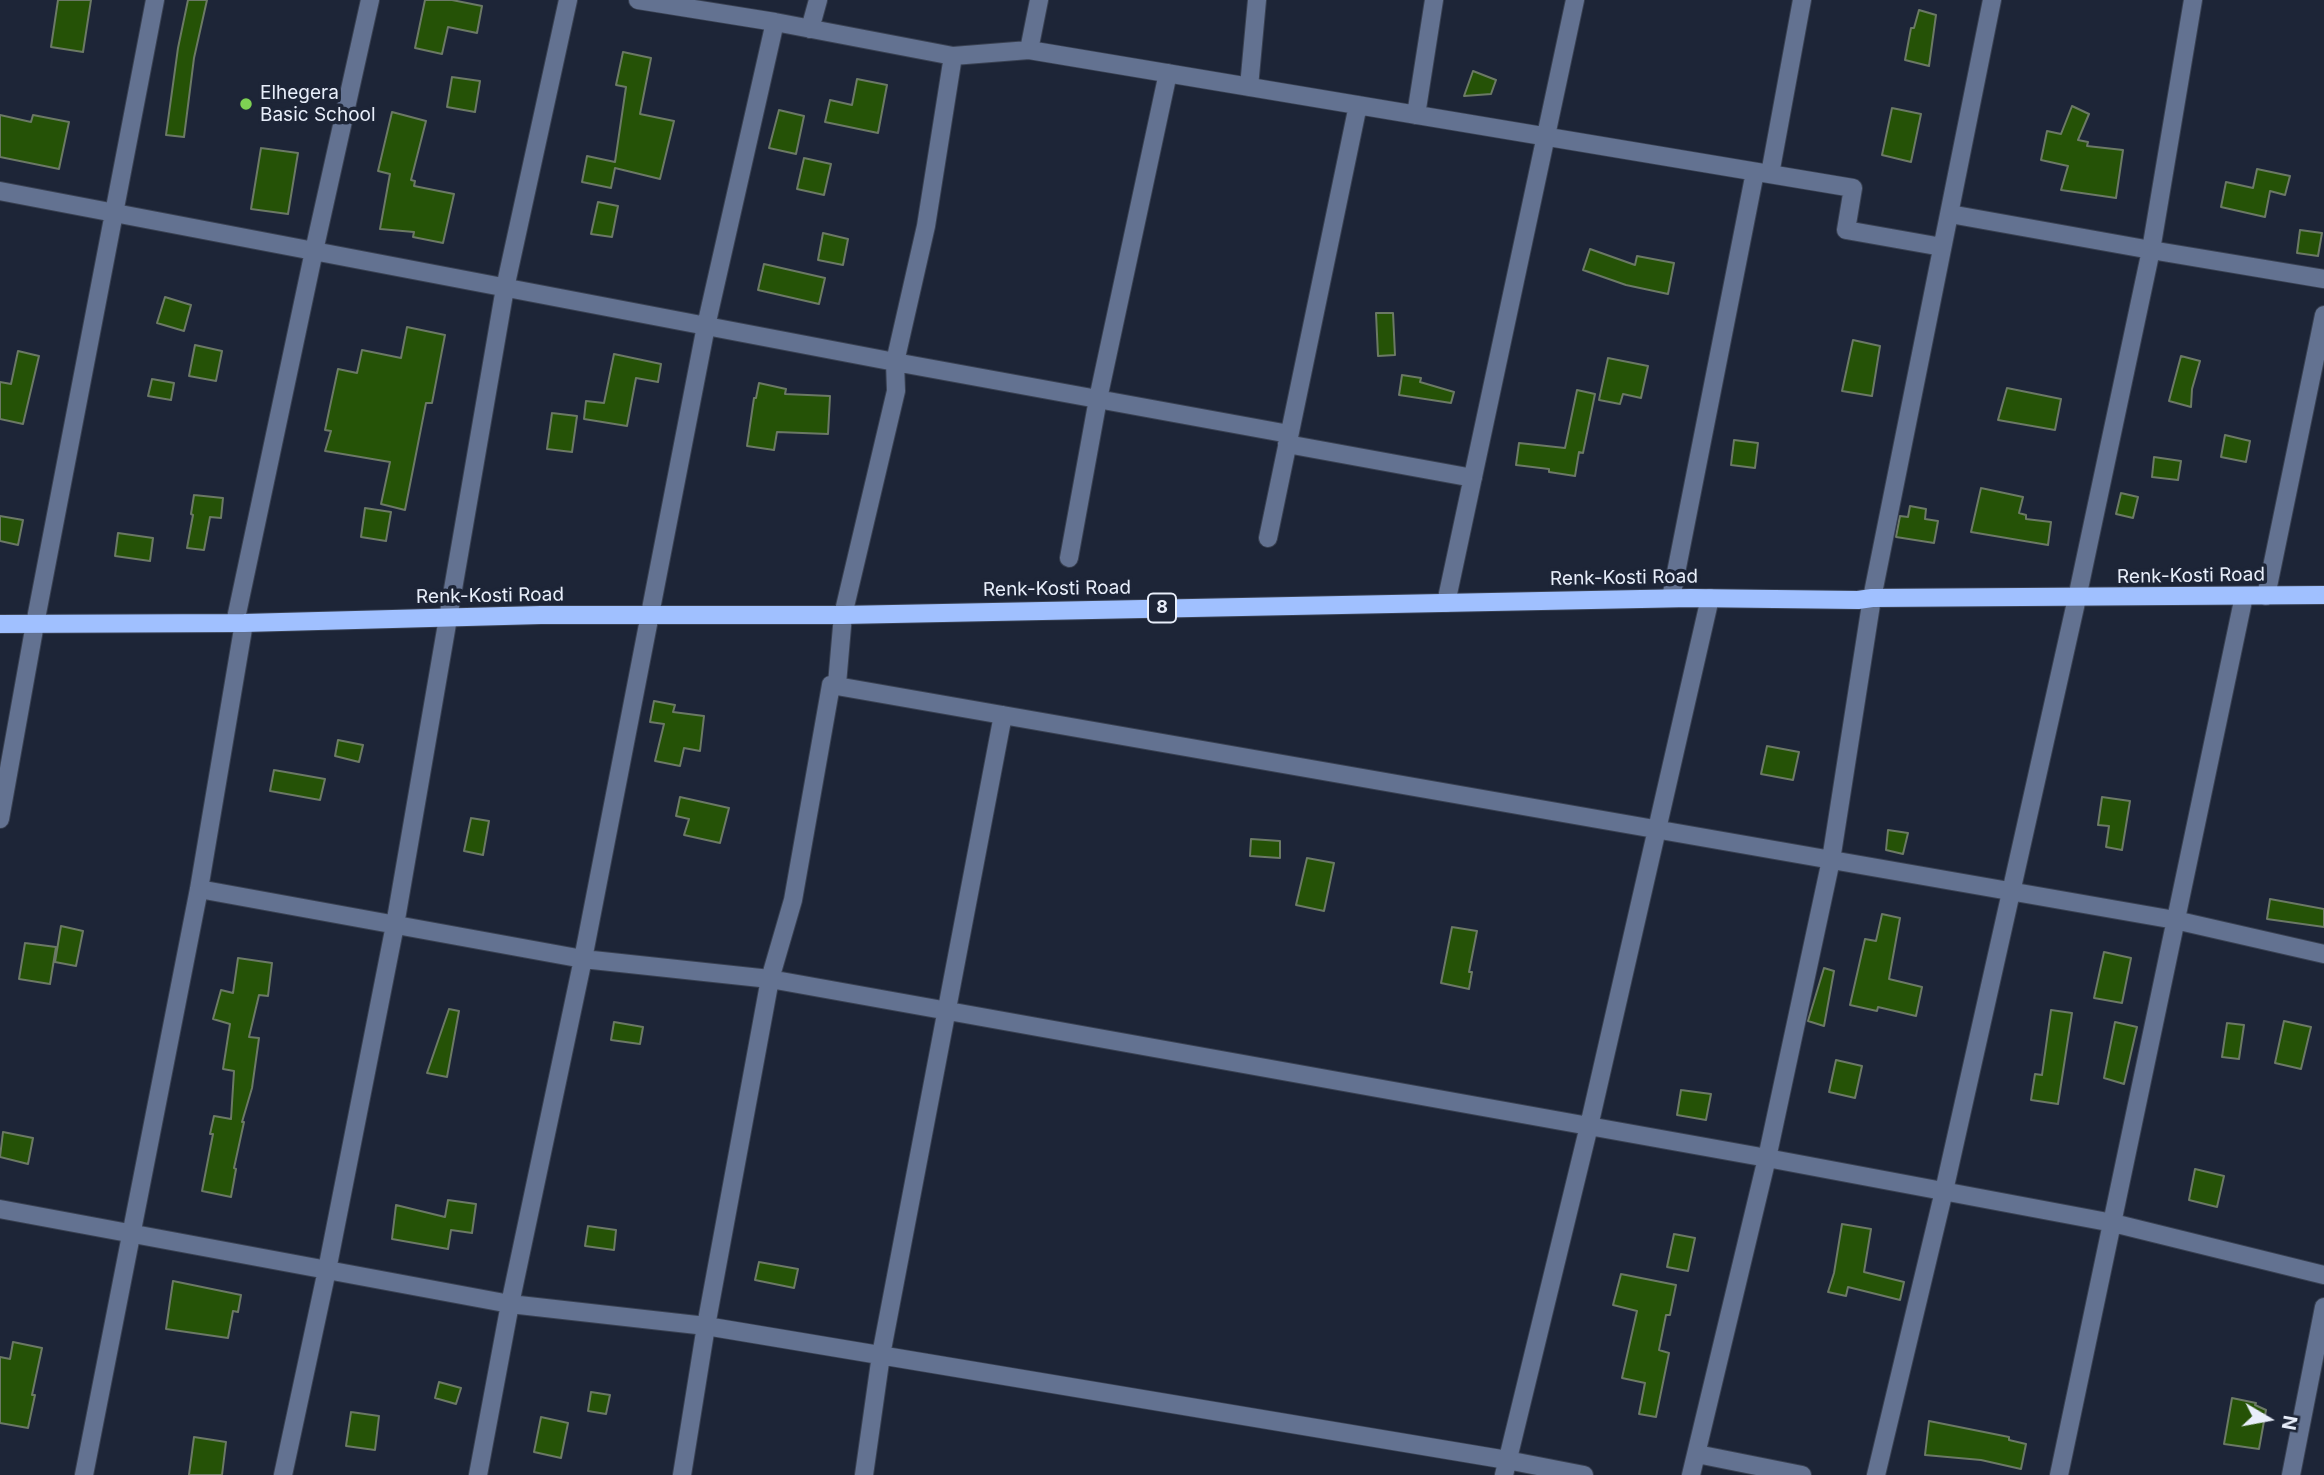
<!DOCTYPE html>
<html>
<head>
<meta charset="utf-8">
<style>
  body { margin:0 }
  #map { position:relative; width:2324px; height:1475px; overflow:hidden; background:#1d2537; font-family:Inter,sans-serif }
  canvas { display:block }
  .north { position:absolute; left:2233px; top:1384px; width:70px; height:70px; -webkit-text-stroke:5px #1d2537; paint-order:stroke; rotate:100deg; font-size:19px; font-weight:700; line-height:28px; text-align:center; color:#e8eefa }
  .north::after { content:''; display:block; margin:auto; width:24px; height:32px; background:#e8eefa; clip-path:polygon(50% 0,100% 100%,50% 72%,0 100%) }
</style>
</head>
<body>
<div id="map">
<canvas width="2324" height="1475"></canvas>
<div class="north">N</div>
</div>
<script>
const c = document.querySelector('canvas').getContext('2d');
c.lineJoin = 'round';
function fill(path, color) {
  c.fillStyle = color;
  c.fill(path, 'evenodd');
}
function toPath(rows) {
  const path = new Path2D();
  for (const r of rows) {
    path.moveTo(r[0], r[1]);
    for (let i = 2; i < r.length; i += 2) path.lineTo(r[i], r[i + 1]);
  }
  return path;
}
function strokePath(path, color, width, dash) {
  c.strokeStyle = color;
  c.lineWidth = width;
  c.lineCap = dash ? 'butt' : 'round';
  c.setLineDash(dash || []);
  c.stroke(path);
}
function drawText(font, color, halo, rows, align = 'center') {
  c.font = font + ' Inter,sans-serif';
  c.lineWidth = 7;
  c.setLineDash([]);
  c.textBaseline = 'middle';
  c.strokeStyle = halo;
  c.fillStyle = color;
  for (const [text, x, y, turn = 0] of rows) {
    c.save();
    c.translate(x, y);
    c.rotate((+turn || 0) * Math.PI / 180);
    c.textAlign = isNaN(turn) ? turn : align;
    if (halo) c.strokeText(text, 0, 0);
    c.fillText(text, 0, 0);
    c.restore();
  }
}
const building = toPath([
  [58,0,91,0,83,52,51,47,58,0],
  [188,0,207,0,194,58,184,137,166,135,178,48,188,0],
  [425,0,452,0,482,6,477,33,448,27,442,54,415,48,425,0],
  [1919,10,1936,15,1929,66,1905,60,1911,28,1914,28,1919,10],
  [623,52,651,58,640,114,674,121,660,179,615,168,611,188,582,182,587,156,615,162,626,87,616,85,623,52],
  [1473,71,1496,80,1491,94,1464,96,1473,71],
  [452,77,480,81,475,112,447,107,452,77],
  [857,79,887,85,878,133,825,122,830,100,852,105,857,79],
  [2072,106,2089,114,2078,140,2088,142,2087,146,2123,150,2116,198,2061,190,2068,166,2041,160,2047,131,2061,134,2072,106],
  [1892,108,1921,114,1911,162,1882,155,1892,108],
  [779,110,804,116,796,154,769,148,779,110],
  [392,112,426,121,411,180,415,181,414,186,454,194,443,243,413,237,414,232,380,229,390,174,378,171,379,167,392,112],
  [0,115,31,122,33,115,69,122,59,169,0,157,0,115],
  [261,148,298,153,288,214,251,209,261,148],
  [804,158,831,164,824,195,797,189,804,158],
  [2257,169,2290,176,2285,195,2270,191,2265,217,2221,207,2226,182,2253,188,2257,169],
  [598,202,618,206,612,237,591,234,598,202],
  [2300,230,2322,233,2318,256,2297,253,2300,230],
  [823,233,848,239,843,265,818,260,823,233],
  [1590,249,1635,265,1637,256,1674,263,1668,294,1626,285,1583,270,1590,249],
  [764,264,825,278,819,304,758,290,764,264],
  [165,297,191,305,184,331,157,323,165,297],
  [1376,313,1393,313,1395,355,1378,356,1376,313],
  [407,327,445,335,432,403,426,403,405,510,381,504,390,462,325,451,331,431,325,430,338,369,357,373,362,350,401,358,407,327],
  [1853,340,1880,346,1872,396,1842,391,1853,340],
  [195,345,222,351,216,381,189,376,195,345],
  [18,351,39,356,23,424,0,419,0,382,11,384,18,351],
  [614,354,661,364,658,382,636,378,627,426,584,419,586,401,604,403,614,354],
  [2181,356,2200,361,2192,389,2191,407,2169,401,2181,356],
  [1608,358,1648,366,1641,398,1623,394,1620,404,1599,400,1608,358],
  [1402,375,1421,378,1420,382,1454,392,1451,403,1399,395,1402,375],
  [152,379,174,383,171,400,148,396,152,379],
  [759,383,786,389,785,394,830,396,828,434,777,432,774,450,747,446,754,398,756,398,759,383],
  [2007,388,2061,399,2055,430,1998,420,2007,388],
  [1577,390,1595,394,1583,453,1579,452,1575,476,1549,472,1549,469,1516,465,1519,443,1565,448,1577,390],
  [552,413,577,416,572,452,547,449,552,413],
  [2225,435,2250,441,2246,462,2221,457,2225,435],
  [1734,440,1758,443,1755,468,1731,465,1734,440],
  [2154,457,2181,461,2178,480,2152,477,2154,457],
  [1981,488,2023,497,2019,513,2026,515,2026,519,2051,522,2048,545,1971,532,1981,488],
  [2121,493,2138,497,2133,518,2116,514,2121,493],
  [194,495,223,498,221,518,210,517,204,550,187,548,193,515,191,514,194,495],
  [1910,506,1926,509,1925,519,1938,521,1934,543,1896,537,1900,516,1908,517,1910,506],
  [365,508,391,512,386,541,361,537,365,508],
  [0,516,23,520,18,545,0,541,0,516],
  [118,533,153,538,150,561,115,556,118,533],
  [654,701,675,705,673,712,704,716,700,751,684,748,680,766,655,761,664,724,650,722,654,701],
  [338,740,363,745,359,762,335,756,338,740],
  [1767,746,1799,752,1793,780,1761,774,1767,746],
  [274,770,325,779,320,800,270,791,274,770],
  [680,797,729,808,720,843,684,835,689,819,676,816,680,797],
  [2102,797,2130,801,2122,850,2106,847,2109,826,2098,825,2102,797],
  [471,818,489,821,483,855,464,851,471,818],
  [1888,830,1908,833,1903,854,1886,850,1888,830],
  [1251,839,1280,841,1280,858,1250,856,1251,839],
  [1307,858,1334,863,1324,911,1296,905,1307,858],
  [2270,899,2324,909,2324,927,2267,919,2270,899],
  [1882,914,1900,918,1889,979,1922,987,1916,1016,1878,1007,1877,1011,1850,1005,1865,939,1876,941,1882,914],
  [61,926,83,931,76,966,55,962,61,926],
  [1452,927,1477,931,1469,972,1472,972,1469,989,1441,983,1452,927],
  [25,943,56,947,50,984,19,979,25,943],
  [2104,952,2131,958,2122,1003,2094,998,2104,952],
  [238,958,272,963,268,996,259,995,249,1037,259,1038,252,1088,242,1122,244,1122,234,1168,236,1169,231,1197,202,1191,213,1134,210,1134,214,1116,231,1119,234,1071,223,1069,230,1024,213,1019,221,990,233,993,238,958],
  [1824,968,1834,971,1824,1026,1808,1021,1824,968],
  [449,1009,459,1011,447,1077,427,1073,449,1009],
  [2051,1010,2072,1013,2058,1104,2031,1100,2035,1074,2042,1075,2051,1010],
  [2284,1021,2311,1027,2301,1069,2275,1063,2284,1021],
  [614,1022,643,1027,640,1044,611,1040,614,1022],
  [2115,1022,2137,1027,2124,1084,2104,1078,2115,1022],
  [2227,1023,2244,1025,2239,1059,2222,1057,2227,1023],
  [1836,1060,1862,1066,1855,1098,1829,1092,1836,1060],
  [1681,1090,1711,1094,1706,1120,1677,1115,1681,1090],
  [3,1132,33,1138,28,1164,0,1157,3,1132],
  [2195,1169,2224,1176,2217,1207,2189,1200,2195,1169],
  [448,1200,476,1204,472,1233,451,1230,448,1249,392,1239,396,1205,445,1217,448,1200],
  [1842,1224,1871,1229,1864,1272,1904,1282,1900,1300,1848,1287,1846,1296,1828,1292,1834,1273,1842,1224],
  [588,1226,616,1230,614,1250,585,1246,588,1226],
  [1674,1234,1695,1238,1688,1271,1667,1267,1674,1234],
  [759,1262,798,1269,794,1288,755,1280,759,1262],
  [1621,1274,1676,1285,1670,1315,1666,1315,1659,1350,1669,1353,1656,1417,1639,1414,1645,1383,1622,1378,1637,1311,1613,1305,1621,1274],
  [173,1281,241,1295,238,1312,233,1311,228,1338,166,1329,173,1281],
  [13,1342,42,1348,32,1395,35,1395,28,1428,0,1423,0,1357,10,1359,13,1342],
  [439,1382,461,1388,456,1404,435,1398,439,1382],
  [591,1392,610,1395,606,1414,588,1411,591,1392],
  [2232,1398,2256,1403,2255,1405,2266,1410,2259,1449,2224,1444,2232,1398],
  [351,1412,379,1416,375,1450,346,1446,351,1412],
  [541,1417,568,1423,561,1458,534,1452,541,1417],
  [1929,1421,2009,1437,2009,1440,2026,1444,2021,1469,1981,1460,1925,1455,1929,1421],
  [194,1437,226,1442,222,1475,189,1475,194,1437]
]);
fill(building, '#255206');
strokePath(building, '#6b7965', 2);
const minor = toPath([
  [638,0,775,22,953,56,1029,50,1853,188,1846,230,1942,247],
  [810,29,818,0],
  [1029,50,1039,0],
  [1249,87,1257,0],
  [1416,115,1434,0],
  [1770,174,1802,0],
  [0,191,895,362,1289,434],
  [1950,214,2151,250,2324,279],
  [1287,444,1473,478],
  [1268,538,1358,105],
  [1069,558,1098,399,1168,73],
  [2266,596,2324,315],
  [1671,598,1755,172],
  [1446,603,1575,0],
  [235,623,314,251,370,0],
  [831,685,2175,920,2324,954],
  [0,819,35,624,155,0],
  [199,889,583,959,770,979,1767,1158,2113,1223,2324,1275],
  [0,1209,510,1304,706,1326,1507,1460,1584,1475],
  [1697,1454,1802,1475],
  [84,1475,199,889,244,623],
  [283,1475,327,1270,395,925,505,288,568,0],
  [478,1475,510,1304,583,959,706,326,775,22],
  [682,1475,706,1326,770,979,793,900,831,685,837,684,843,615,896,391,895,362,926,226,953,56],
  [864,1475,881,1355,1003,715],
  [1504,1475,1589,1126,1710,598],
  [1691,1475,1767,1158,1831,860,1872,598,1992,0],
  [1876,1475,1944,1191,2077,598,2151,250,2193,0],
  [2059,1475,2244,596],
  [2291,1475,2324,1307]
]);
const major = toPath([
  [0,624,244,623,541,615,843,615,1691,598,1858,600,1872,598,2324,595]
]);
strokePath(minor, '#394152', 20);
strokePath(major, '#394152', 20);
strokePath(minor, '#637291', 18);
strokePath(major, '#a0c0ff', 18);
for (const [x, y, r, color] of [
  [246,104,7,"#7ed153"]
]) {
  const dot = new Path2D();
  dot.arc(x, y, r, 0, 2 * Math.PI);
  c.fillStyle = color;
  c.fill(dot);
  strokePath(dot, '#1d2537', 2.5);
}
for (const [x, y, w] of [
  [1162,608,28]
]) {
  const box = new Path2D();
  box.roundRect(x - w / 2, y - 14.5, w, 29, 5);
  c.fillStyle = '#1d2537';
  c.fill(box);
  strokePath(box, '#e8eefa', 2);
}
drawText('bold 18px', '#e8eefa', null, [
  ["8",1162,608]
]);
drawText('19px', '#e8eefa', '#1d2537', [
  ["Elhegera",260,93],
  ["Basic School",260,115]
], 'left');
drawText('19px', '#e8eefa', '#1d2537', [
  ["Renk-Kosti Road",2191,576,-1],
  ["Renk-Kosti Road",1624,578,-1],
  ["Renk-Kosti Road",1057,589,-1],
  ["Renk-Kosti Road",490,596,-1]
]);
</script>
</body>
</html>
